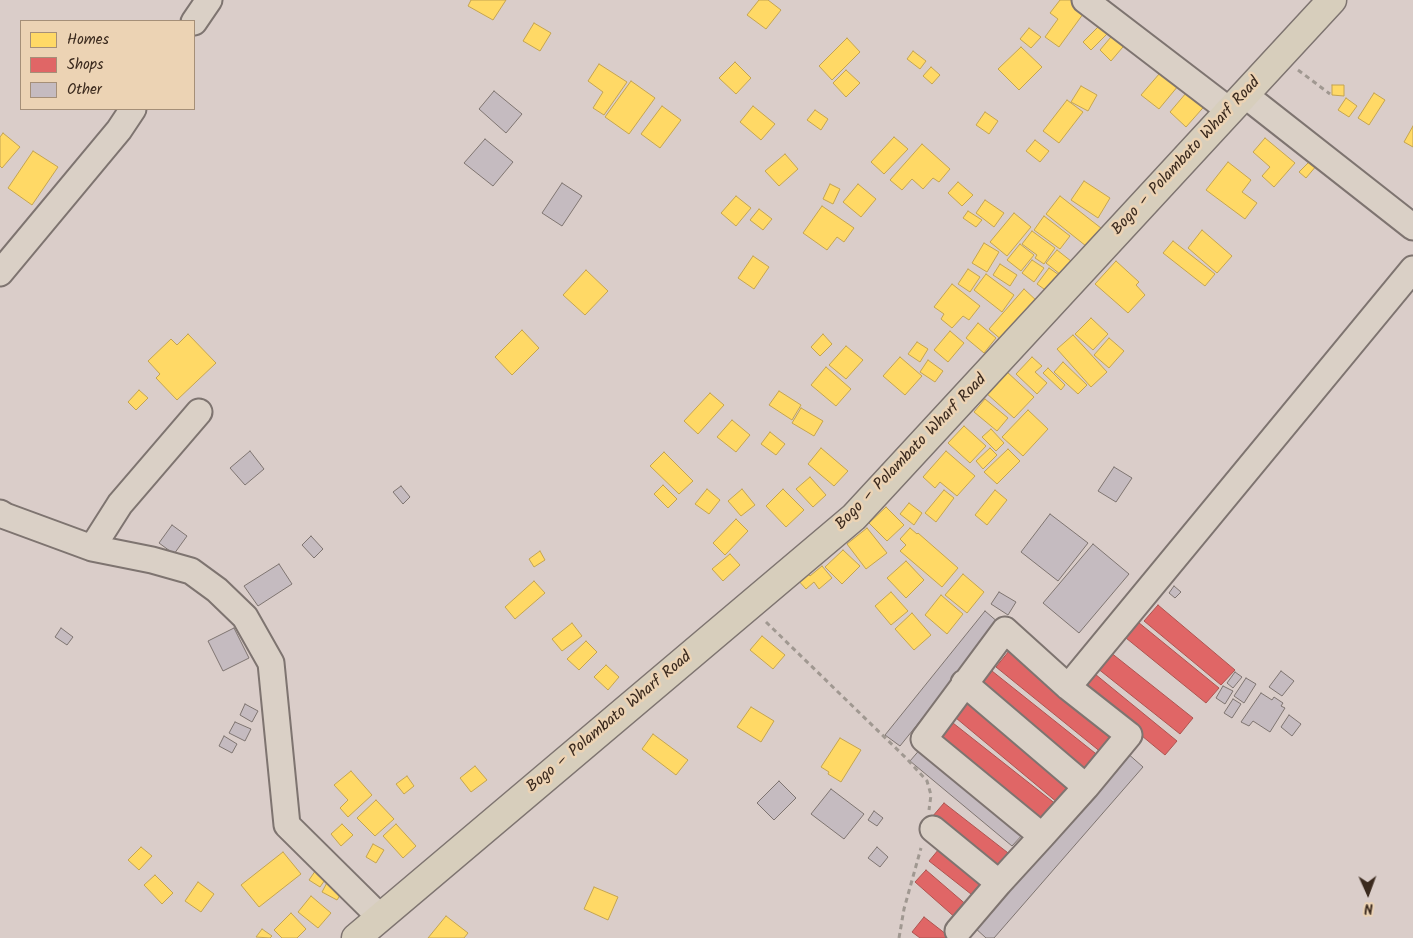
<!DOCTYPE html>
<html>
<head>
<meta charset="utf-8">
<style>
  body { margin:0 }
  #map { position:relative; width:1413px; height:938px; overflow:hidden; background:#dacdc9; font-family:Kalam,sans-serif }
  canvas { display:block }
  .legend { position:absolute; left:20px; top:20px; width:175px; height:90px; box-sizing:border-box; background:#ecd3b4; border:1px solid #a58f78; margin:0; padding:6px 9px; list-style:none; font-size:15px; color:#3b2a1e }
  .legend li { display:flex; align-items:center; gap:10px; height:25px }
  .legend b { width:25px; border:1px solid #a58f78 }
  .north { position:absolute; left:1343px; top:868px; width:50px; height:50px; -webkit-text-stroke:4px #ecd3b4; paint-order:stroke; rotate:178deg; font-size:14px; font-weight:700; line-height:20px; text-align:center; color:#3b2a1e }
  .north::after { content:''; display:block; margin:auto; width:18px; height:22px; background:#3b2a1e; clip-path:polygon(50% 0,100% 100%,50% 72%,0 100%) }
</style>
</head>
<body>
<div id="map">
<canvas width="1413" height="938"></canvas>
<ul class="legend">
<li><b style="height:14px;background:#ffd966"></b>Homes</li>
<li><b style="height:14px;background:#e06666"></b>Shops</li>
<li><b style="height:14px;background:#c5bbc0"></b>Other</li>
</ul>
<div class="north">N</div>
</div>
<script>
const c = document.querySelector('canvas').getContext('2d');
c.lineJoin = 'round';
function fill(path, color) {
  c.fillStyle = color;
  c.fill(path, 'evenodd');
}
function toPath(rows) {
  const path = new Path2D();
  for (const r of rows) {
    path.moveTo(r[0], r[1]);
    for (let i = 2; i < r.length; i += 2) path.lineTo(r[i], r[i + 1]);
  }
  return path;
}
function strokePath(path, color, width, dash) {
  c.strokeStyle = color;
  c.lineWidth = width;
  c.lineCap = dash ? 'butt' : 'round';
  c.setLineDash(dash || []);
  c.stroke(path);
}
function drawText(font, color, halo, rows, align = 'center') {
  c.font = font + ' Kalam,sans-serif';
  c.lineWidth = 5;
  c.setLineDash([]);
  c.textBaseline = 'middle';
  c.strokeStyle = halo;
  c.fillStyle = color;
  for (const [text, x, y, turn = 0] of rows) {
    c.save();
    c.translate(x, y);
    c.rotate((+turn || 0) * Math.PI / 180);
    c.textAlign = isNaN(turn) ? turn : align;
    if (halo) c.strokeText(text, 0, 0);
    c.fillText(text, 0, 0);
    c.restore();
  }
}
const homes = toPath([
  [471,0,506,0,493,20,468,6,471,0],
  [759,0,768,0,781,10,766,29,747,15,759,0],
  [1060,0,1072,0,1086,10,1059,47,1045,37,1058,19,1050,13,1060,0],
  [534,23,551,33,540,51,523,41,534,23],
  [1099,26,1107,34,1091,50,1083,42,1099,26],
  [1029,28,1041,37,1031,48,1020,39,1029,28],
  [1116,31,1128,41,1111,61,1100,50,1116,31],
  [847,38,860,52,832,80,819,66,847,38],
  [1021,47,1042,67,1019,90,998,69,1021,47],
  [913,51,926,61,920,69,907,59,913,51],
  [735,62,751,78,736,94,719,78,735,62],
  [599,64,627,82,604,115,593,108,603,92,588,81,599,64],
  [1166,66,1183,80,1159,109,1141,95,1166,66],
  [931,67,940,75,932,84,923,76,931,67],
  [846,70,860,83,846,97,833,83,846,70],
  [631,81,655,98,629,134,605,117,631,81],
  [1332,85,1344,85,1344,96,1332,95,1332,85],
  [1081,86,1097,95,1088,111,1071,102,1081,86],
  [1192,86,1209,101,1186,127,1170,112,1192,86],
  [1374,93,1385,100,1369,125,1358,118,1374,93],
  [1346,98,1357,106,1349,117,1338,110,1346,98],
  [1067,100,1083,112,1059,143,1043,131,1067,100],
  [662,106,681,120,660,148,641,134,662,106],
  [753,106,775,124,761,140,740,122,753,106],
  [815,110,828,119,821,130,807,120,815,110],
  [985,112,998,121,989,134,976,125,985,112],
  [1413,126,1413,147,1404,142,1413,126],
  [3,133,20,147,2,168,0,166,0,137,3,133],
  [894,137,908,149,884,174,871,162,894,137],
  [1265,138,1295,163,1274,187,1262,176,1270,167,1253,152,1265,138],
  [1035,140,1049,151,1040,162,1026,151,1035,140],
  [922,144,950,169,939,182,933,178,923,189,912,179,902,190,890,180,922,144],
  [33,151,58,167,32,205,8,188,33,151],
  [785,154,798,169,779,186,765,171,785,154],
  [1311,160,1317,165,1306,178,1299,172,1311,160],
  [1228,162,1251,180,1242,192,1257,203,1245,219,1206,190,1228,162],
  [1084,181,1110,198,1098,218,1071,200,1084,181],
  [958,182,973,195,962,206,948,193,958,182],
  [830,184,840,189,833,204,823,199,830,184],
  [858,184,876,199,861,217,843,202,858,184],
  [736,196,751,208,736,226,721,213,736,196],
  [1060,196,1106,232,1091,250,1046,214,1060,196],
  [985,200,1004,213,994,227,976,213,985,200],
  [822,206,854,228,844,242,837,237,827,250,803,233,822,206],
  [759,209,772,219,763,230,750,220,759,209],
  [968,211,982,220,976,227,963,218,968,211],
  [1014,213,1031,227,1007,256,990,242,1014,213],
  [1044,216,1070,236,1060,249,1034,230,1044,216],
  [1202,230,1232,256,1217,273,1188,248,1202,230],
  [1032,231,1055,248,1044,264,1035,258,1037,255,1022,244,1032,231],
  [1173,241,1215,274,1205,286,1163,253,1173,241],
  [984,243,999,252,987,272,972,263,984,243],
  [1020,244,1034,255,1021,271,1007,260,1020,244],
  [1057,250,1076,265,1065,278,1046,263,1057,250],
  [753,256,769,267,754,289,738,278,753,256],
  [1032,260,1044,268,1034,282,1022,273,1032,260],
  [1116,261,1139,282,1136,285,1145,295,1128,313,1095,284,1116,261],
  [1000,264,1017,275,1010,286,993,275,1000,264],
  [1049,268,1062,277,1051,294,1037,284,1049,268],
  [968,269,980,277,970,292,958,284,968,269],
  [586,270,608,291,585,315,563,295,586,270],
  [986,274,1014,295,1002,312,974,290,986,274],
  [952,284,980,306,969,320,963,316,952,328,941,319,944,314,934,307,952,284],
  [1024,289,1038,302,1003,341,989,329,1024,289],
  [1091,318,1108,334,1093,350,1075,334,1091,318],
  [978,323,996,338,984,353,966,338,978,323],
  [522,330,539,348,512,375,495,357,522,330],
  [950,331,964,343,948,362,934,350,950,331],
  [188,334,216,363,177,400,156,378,160,374,148,361,171,339,177,345,188,334],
  [823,334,832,344,820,356,811,347,823,334],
  [1073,335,1107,372,1091,387,1057,349,1073,335],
  [1109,338,1124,351,1109,368,1094,355,1109,338],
  [917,342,928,349,920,362,908,354,917,342],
  [846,346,863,360,846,379,829,365,846,346],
  [900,357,922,376,905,395,883,376,900,357],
  [1032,357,1042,366,1035,372,1047,383,1037,394,1016,374,1032,357],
  [928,360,943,371,935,382,920,372,928,360],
  [1063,362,1087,385,1078,394,1054,372,1063,362],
  [826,367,851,389,836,406,811,385,826,367],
  [1048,368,1065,385,1061,390,1043,373,1048,368],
  [1006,371,1034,397,1014,418,986,393,1006,371],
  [139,390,148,398,136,410,128,402,139,390],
  [779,391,801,405,792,420,769,405,779,391],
  [710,393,724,405,698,434,684,421,710,393],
  [985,399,1008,418,997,431,974,412,985,399],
  [801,408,823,421,814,436,792,423,801,408],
  [1028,410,1048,429,1023,456,1002,437,1028,410],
  [732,420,750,435,736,452,717,437,732,420],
  [964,426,986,446,970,463,948,443,964,426],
  [991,429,1004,443,996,451,982,437,991,429],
  [770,432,785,444,776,455,761,444,770,432],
  [821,448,848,471,834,486,808,464,821,448],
  [990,448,997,455,983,469,976,461,990,448],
  [1008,449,1020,461,997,484,984,472,1008,449],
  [946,451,975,476,957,496,940,482,935,488,923,477,946,451],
  [664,452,693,481,679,494,650,466,664,452],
  [810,477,826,495,813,507,796,489,810,477],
  [663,485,677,499,668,508,654,494,663,485],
  [707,489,720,500,709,514,695,504,707,489],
  [742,489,755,505,741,516,728,501,742,489],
  [783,489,804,510,786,527,766,506,783,489],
  [944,490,954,498,936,522,925,513,944,490],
  [995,490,1007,500,987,525,975,515,995,490],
  [909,503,922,513,914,525,900,514,909,503],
  [886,507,904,525,887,541,869,523,886,507],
  [736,519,748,531,725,555,713,543,736,519],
  [867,528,887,553,866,569,847,544,867,528],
  [910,528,917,534,918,533,958,568,942,587,900,551,906,545,900,539,910,528],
  [843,550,860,566,842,584,825,567,843,550],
  [540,551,545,560,534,567,529,559,540,551],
  [730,554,740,565,723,581,712,569,730,554],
  [906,561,924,580,906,598,887,578,906,561],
  [822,566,832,578,819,589,814,582,806,589,796,578,805,570,810,576,822,566],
  [963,574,984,592,967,613,945,595,963,574],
  [534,581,545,593,515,619,505,607,534,581],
  [891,592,908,611,891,625,875,606,891,592],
  [941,595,963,614,947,634,925,615,941,595],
  [912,613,931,635,914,650,895,629,912,613],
  [572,623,582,636,562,651,552,639,572,623],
  [762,636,785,655,773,669,750,650,762,636],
  [586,641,597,652,579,670,567,659,586,641],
  [606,665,619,677,608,690,594,677,606,665],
  [751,707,774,721,761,742,737,727,751,707],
  [653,734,688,760,676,775,642,749,653,734],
  [840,738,861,750,841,782,828,774,829,772,821,767,840,738],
  [475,766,487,780,471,792,460,778,475,766],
  [351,771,372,795,348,817,340,808,348,800,334,785,351,771],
  [407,776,414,786,404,794,396,784,407,776],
  [376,800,394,819,375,836,357,818,376,800],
  [342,824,353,835,341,846,331,834,342,824],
  [396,824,416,846,403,858,383,836,396,824],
  [373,844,384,850,376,863,366,857,373,844],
  [141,847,152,856,139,870,128,860,141,847],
  [283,852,301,874,259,907,241,885,283,852],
  [318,867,329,874,320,887,309,880,318,867],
  [155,875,173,893,162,904,144,885,155,875],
  [330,877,346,886,337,900,322,892,330,877],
  [198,882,214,894,201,912,185,901,198,882],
  [594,887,618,897,608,920,584,909,594,887],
  [311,896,331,913,318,928,298,912,311,896],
  [291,913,306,929,297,938,282,938,274,930,291,913],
  [446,916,468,933,464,938,428,938,446,916],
  [262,929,272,936,270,938,256,937,262,929]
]);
fill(homes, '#ffd966');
strokePath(homes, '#c4a450', 1);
const shops = toPath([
  [1158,605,1235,670,1221,685,1144,621,1158,605],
  [1138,622,1219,688,1206,703,1126,638,1138,622],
  [1009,651,1115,736,1102,753,996,667,1009,651],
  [1110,652,1193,718,1180,734,1097,668,1110,652],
  [992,671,1100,757,1087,773,979,686,992,671],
  [1095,674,1177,741,1165,755,1084,688,1095,674],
  [968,703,1070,788,1058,803,956,718,968,703],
  [953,723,1057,805,1043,821,940,740,953,723],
  [944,803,1012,856,1001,871,932,817,944,803],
  [939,849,986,885,976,898,929,861,939,849],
  [926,870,969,907,958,920,915,882,926,870],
  [924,917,951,938,920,938,912,932,924,917]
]);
fill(shops, '#e06666');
strokePath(shops, '#ae5450', 1);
const building = toPath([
  [494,91,522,114,506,133,479,109,494,91],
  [485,139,513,162,493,186,464,163,485,139],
  [562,183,582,196,562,226,542,213,562,183],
  [250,451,264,469,245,485,230,468,250,451],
  [1114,467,1132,478,1116,502,1098,491,1114,467],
  [401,486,410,497,403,504,393,492,401,486],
  [1050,514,1088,543,1058,581,1021,552,1050,514],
  [172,525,187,536,174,554,159,543,172,525],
  [311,536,323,549,314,558,302,545,311,536],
  [1093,544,1129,574,1079,633,1043,603,1093,544],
  [279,564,292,584,258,606,244,586,279,564],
  [1174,586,1181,592,1175,598,1169,593,1174,586],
  [999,592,1016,602,1008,615,991,604,999,592],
  [985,611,999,623,900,746,885,735,985,611],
  [61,628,73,637,67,645,55,637,61,628],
  [234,628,249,658,223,671,208,641,234,628],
  [1281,671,1294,681,1282,696,1269,687,1281,671],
  [1235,672,1242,677,1233,688,1227,683,1235,672],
  [1246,678,1256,684,1244,703,1234,696,1246,678],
  [1223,686,1233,691,1225,704,1216,698,1223,686],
  [1261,693,1272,700,1274,697,1283,703,1281,706,1285,708,1270,732,1253,721,1249,726,1241,722,1261,693],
  [1233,699,1241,704,1232,718,1224,713,1233,699],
  [245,704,258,711,252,722,240,715,245,704],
  [1289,715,1301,724,1292,736,1281,727,1289,715],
  [235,722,251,729,245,741,229,733,235,722],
  [224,736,237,744,232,753,219,746,224,736],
  [922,747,1024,833,1012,846,910,761,922,747],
  [1126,752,1143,767,994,938,986,938,974,927,1126,752],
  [779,781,796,798,774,820,757,803,779,781],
  [831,789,864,814,844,839,811,814,831,789],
  [874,811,883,818,877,826,868,820,874,811],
  [877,847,888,857,880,867,868,858,877,847]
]);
fill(building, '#c5bbc0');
strokePath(building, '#7e7470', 1);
const minor = toPath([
  [1085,0,1230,111],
  [194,22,209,0],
  [1245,95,1413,227],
  [0,273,119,130,133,109],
  [199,412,120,504,92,548,152,560,191,571,217,590,245,617,271,663,287,825,380,917],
  [0,513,5,516,92,548],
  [964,683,1086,787],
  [1068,687,1413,269],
  [933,829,999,883],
  [958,931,999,883,1042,836,1086,787,1129,735,1068,687,1005,630,924,739,1042,836]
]);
const highway = toPath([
  [356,938,854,517,1332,0]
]);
strokePath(minor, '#7e7470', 29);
strokePath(highway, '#7e7470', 31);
strokePath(toPath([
  [1298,70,1330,94],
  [766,622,907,759,927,781,931,795,929,810],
  [899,938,904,909,921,848]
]), '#a09891', 3, [5, 4]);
strokePath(minor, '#dad0c6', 25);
strokePath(highway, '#d7cebc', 28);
drawText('16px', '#3b2a1e', '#ecd3b4', [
  ["Bogo – Polambato Wharf Road",1187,157,-47],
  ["Bogo – Polambato Wharf Road",912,453,-46],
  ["Bogo – Polambato Wharf Road",610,723,-40]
]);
</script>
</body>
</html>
